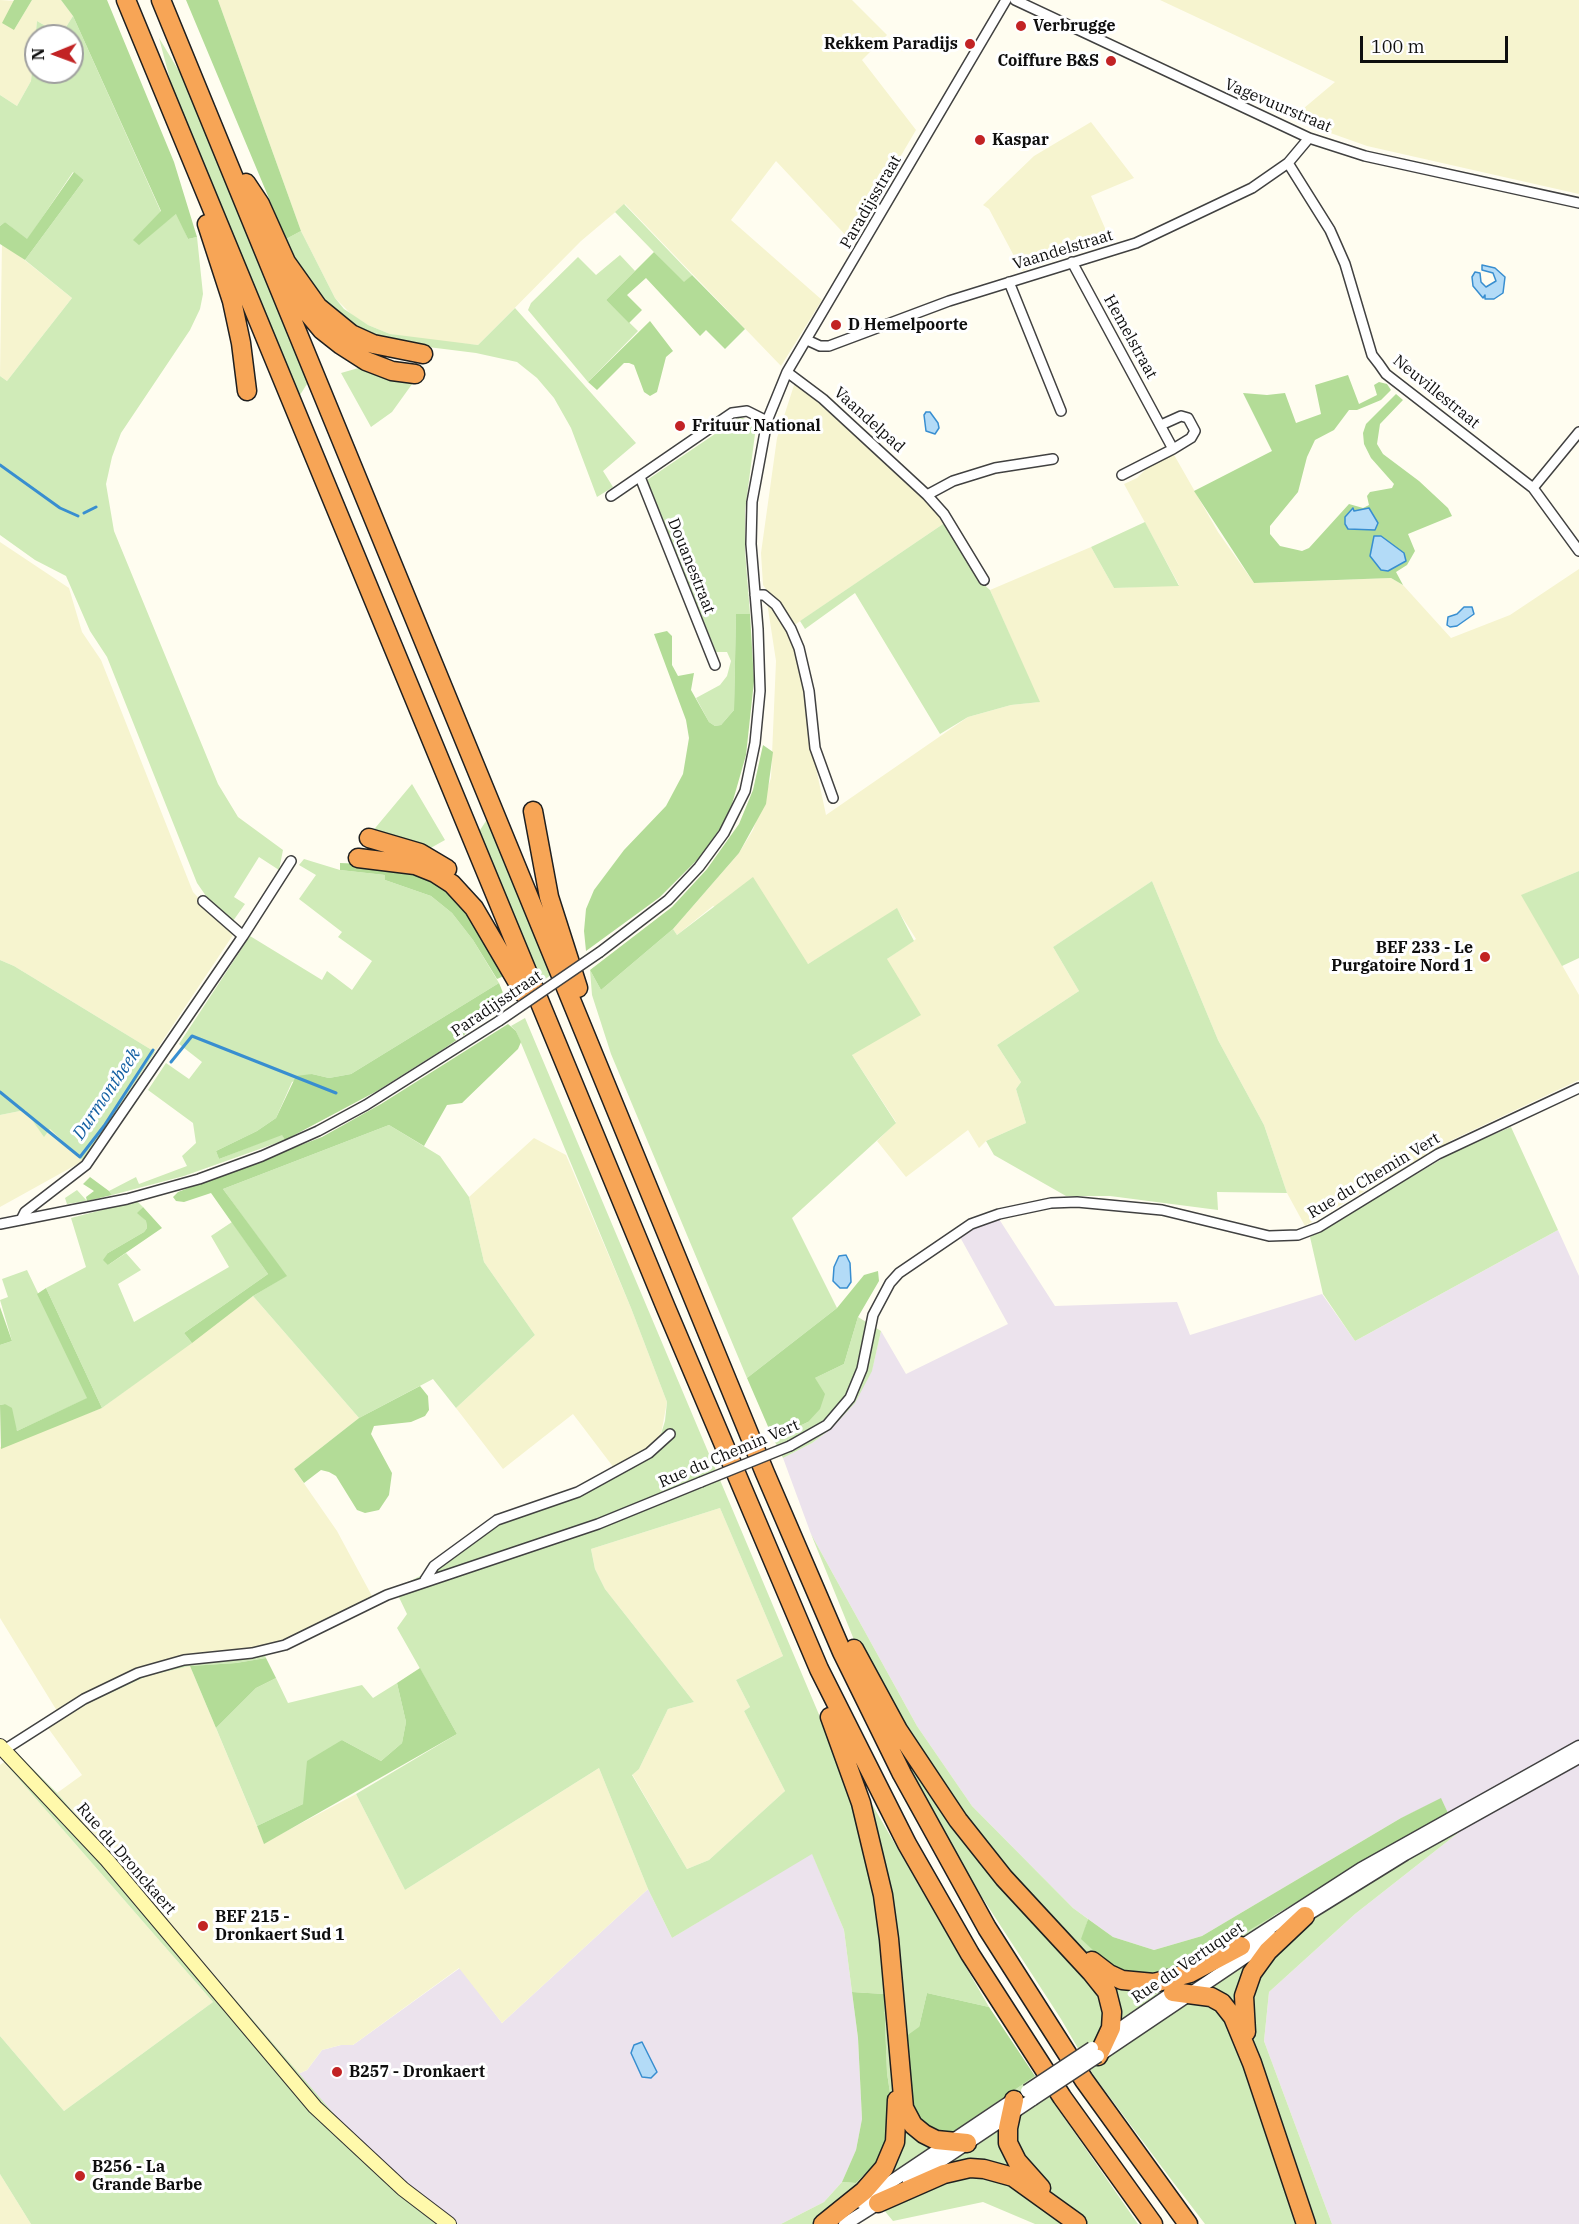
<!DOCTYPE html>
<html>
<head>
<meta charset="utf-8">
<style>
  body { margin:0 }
  #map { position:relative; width:1579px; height:2224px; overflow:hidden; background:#fffdf0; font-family:"IBM Plex Serif",serif }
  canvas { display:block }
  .north { position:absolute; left:24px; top:24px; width:60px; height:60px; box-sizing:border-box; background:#fff; border:2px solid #9f9f9f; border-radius:50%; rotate:269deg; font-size:16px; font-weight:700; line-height:24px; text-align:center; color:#0e0e0e }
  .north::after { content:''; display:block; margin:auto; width:21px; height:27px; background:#c22324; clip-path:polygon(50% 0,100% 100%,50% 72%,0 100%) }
  .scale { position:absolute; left:1360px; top:36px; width:148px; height:27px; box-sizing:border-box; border:3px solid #0e0e0e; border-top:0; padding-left:8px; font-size:18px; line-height:21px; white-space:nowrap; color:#0e0e0e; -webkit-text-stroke:4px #fff; paint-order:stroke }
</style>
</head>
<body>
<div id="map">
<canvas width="1579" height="2224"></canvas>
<div class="north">N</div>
<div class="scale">100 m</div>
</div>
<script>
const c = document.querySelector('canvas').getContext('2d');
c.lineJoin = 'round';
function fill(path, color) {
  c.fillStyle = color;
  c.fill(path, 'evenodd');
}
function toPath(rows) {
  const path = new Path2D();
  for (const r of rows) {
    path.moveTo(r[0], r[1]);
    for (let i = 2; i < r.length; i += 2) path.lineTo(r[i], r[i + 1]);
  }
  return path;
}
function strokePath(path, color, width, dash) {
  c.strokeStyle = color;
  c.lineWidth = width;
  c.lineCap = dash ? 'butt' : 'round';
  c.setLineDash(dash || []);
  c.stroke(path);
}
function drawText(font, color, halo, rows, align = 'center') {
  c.font = font + ' "IBM Plex Serif",serif';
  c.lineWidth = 6;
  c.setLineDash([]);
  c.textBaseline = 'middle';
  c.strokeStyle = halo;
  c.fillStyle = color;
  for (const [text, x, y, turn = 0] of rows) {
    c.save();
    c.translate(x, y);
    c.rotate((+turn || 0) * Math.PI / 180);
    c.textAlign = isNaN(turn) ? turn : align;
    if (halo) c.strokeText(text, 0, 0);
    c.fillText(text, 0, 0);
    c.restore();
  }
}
fill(toPath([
  [999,1219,1055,1306,1177,1302,1190,1335,1322,1294,1355,1341,1558,1230,1579,1276,1579,2224,1332,2224,1264,2041,1269,1992,1355,1914,1458,1833,1441,1799,1401,1818,1202,1936,1154,1950,1113,1937,1073,1908,972,1806,917,1726,811,1534,783,1458,812,1443,832,1428,872,1370,881,1331,906,1374,1008,1324,960,1237,977,1226],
  [812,1853,844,1930,858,2038,862,2119,856,2150,842,2182,824,2202,781,2224,458,2224,421,2197,353,2136,298,2074,307,2070,322,2050,341,2045,353,2045,460,1968,502,2023,648,1889,672,1938]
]), '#ece3ed');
fill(toPath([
  [0,0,16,1,14,30,32,0,61,0,73,16,61,35,37,21,31,81,17,106,0,95],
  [218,0,852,0,887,35,862,60,916,130,851,241,776,161,731,220,822,300,781,366,625,204,581,241,478,345,423,340,390,334,368,325,353,316,335,298,301,231],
  [1160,0,1579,0,1579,194,1367,146,1291,119,1335,82],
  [1091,122,1134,178,1091,196,1111,242,1022,271,989,209,983,205,1034,156],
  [2,242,72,298,7,381,0,376],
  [795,382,932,504,946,522,793,626,763,585,761,553,777,438],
  [1173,453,1218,532,1254,583,1391,578,1403,585,1451,638,1510,615,1579,569,1579,871,1522,895,1579,995,1579,1080,1452,1140,1305,1226,1287,1193,1264,1125,1218,1040,1152,881,1053,947,1079,991,997,1045,1021,1082,1016,1089,1026,1123,986,1141,979,1148,968,1130,906,1177,877,1141,896,1122,852,1055,887,959,916,939,897,909,808,964,713,906,677,935,673,929,739,853,753,830,771,778,776,661,767,602,792,638,802,669,812,749,826,815,968,717,1011,705,1039,702,990,590,1091,547,1114,588,1179,585,1124,484,1137,478,1149,466],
  [0,542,69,588,82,632,101,660,193,892,233,935,155,1052,14,966,0,960],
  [25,1110,44,1136,50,1129,83,1161,0,1207,0,1115],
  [534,1138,566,1155,631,1308,667,1402,661,1434,651,1447,614,1468,573,1414,503,1469,456,1408,535,1335,484,1262,469,1197],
  [253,1296,359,1418,294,1469,337,1531,372,1596,334,1619,273,1646,187,1656,57,1711,0,1618,0,1447,102,1408],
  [720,1508,783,1656,736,1680,750,1707,744,1711,785,1791,709,1860,687,1869,632,1774,639,1769,668,1709,694,1702,605,1589,595,1569,591,1549],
  [190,1666,264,1843,356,1794,405,1890,599,1768,648,1889,502,2023,459,1968,353,2045,341,2045,322,2050,307,2070,298,2074,57,1793,82,1775,48,1728,87,1704,147,1676],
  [4,1762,213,2002,64,2111,0,2036,0,1765],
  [0,2174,31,2224,0,2224]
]), '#f6f4cf');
fill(toPath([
  [73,16,161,212,134,240,139,244,177,213,188,239,197,237,203,294,200,309,190,330,121,433,112,457,106,484,114,531,218,784,238,817,283,850,279,870,259,857,234,897,245,904,233,921,206,896,197,883,107,657,90,631,66,576,35,560,0,535,0,376,7,381,72,298,25,260,84,180,73,172,27,240,5,222,0,226,0,95,17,106,31,81,37,21,61,35],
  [36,36,72,36,72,72,36,72],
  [159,38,182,76,309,381,296,401,176,102],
  [624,204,692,275,684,283,615,212],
  [301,231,335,298,344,309,368,325,390,334,478,345,515,308,636,443,603,471,613,487,597,497,571,428,554,398,537,378,517,362,476,353,380,341,360,332,323,302,298,268,286,239],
  [620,255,635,271,606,300,638,331,588,382,528,310,531,303,578,257,596,275],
  [362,367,415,380,392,412,371,427,341,373],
  [740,417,753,422,755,434,745,511,745,551,750,614,736,615,734,710,721,725,715,726,709,722,696,698,720,685,727,676,731,661,727,652,716,652,647,480],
  [946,522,982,583,990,590,1040,702,1011,705,968,717,940,734,855,593,805,629,800,621],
  [1145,522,1179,586,1114,588,1091,547],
  [412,784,445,840,427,850,371,833],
  [488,818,551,975,540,983,478,833],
  [304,859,340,870,385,875,385,880,431,896,452,913,473,940,499,983,351,1074,329,1078,312,1074,292,1082,276,1118,257,1131,216,1151,219,1159,282,1134,285,1140,184,1176,112,1195,109,1191,136,1177,139,1184,187,1166,182,1156,196,1143,193,1123,148,1090,166,1063,189,1079,202,1062,179,1044,250,936,322,980,327,971,352,990,372,961,338,937,342,932,299,899,316,875,299,865],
  [1579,871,1579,958,1562,966,1521,895],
  [753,877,808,964,897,908,914,941,887,959,921,1015,852,1055,896,1123,792,1218,837,1308,747,1378,611,1054,592,995,590,970,601,990,673,929,677,935],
  [1152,881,1218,1040,1264,1125,1287,1193,1217,1192,1218,1210,1110,1196,1066,1196,994,1155,986,1141,1026,1123,1016,1089,1021,1082,997,1045,1079,991,1053,947],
  [0,960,14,966,155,1052,83,1161,50,1129,44,1137,25,1110,0,1115],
  [525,1018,831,1743,851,1801,869,1799,989,2007,927,1993,919,2027,953,2132,1035,2076,1138,2224,1035,2224,983,2202,893,2221,883,2209,856,2224,781,2224,824,2202,842,2182,856,2183,868,2172,878,2161,892,2106,887,2073,884,1994,852,1992,844,1930,812,1854,672,1938,648,1889,599,1768,405,1890,356,1794,457,1734,397,1628,407,1614,395,1589,445,1563,497,1524,575,1498,616,1476,614,1468,651,1447,661,1434,665,1421,667,1402,631,1308,516,1031,511,1026],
  [720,1508,783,1656,736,1680,750,1707,744,1711,785,1791,709,1860,687,1869,632,1775,639,1769,668,1709,694,1702,605,1589,595,1569,591,1549],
  [389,1125,440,1156,469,1197,484,1262,535,1335,456,1408,433,1379,359,1418,253,1296,286,1276,223,1189],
  [1511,1127,1558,1230,1355,1341,1323,1294,1310,1237,1457,1150],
  [77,1190,87,1201,67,1204,65,1198],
  [137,1201,143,1207,138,1213,146,1221,147,1228,144,1232,108,1253,108,1265,126,1253,141,1270,118,1284,134,1322,229,1267,211,1236,232,1222,268,1274,184,1333,192,1343,102,1408,46,1288,86,1267,71,1218],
  [27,1270,88,1398,17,1431,5,1404,0,1405,0,1345,12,1341,0,1300,8,1297,2,1279],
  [858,1317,881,1331,872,1371,855,1403,832,1428,812,1443,783,1458,773,1438,808,1422,815,1378,844,1364],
  [811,1534,917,1726,972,1806,1073,1908,1088,1919,1082,1939,1111,1967,1280,1914,1448,1813,1458,1833,1355,1914,1269,1992,1264,2041,1332,2224,1205,2224,1173,2182,1094,2076,1061,2019,967,1874,898,1748],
  [262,1648,266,1658,236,1663,190,1666,147,1676,87,1704,48,1728,42,1721,115,1678,138,1669,187,1656],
  [276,1678,288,1703,362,1685,373,1698,397,1683,406,1722,402,1743,381,1761,342,1740,303,1804,257,1826,216,1728,256,1688],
  [16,1752,57,1793,353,2136,421,2197,458,2224,31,2224,0,2174,0,2036,64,2111,213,2002,4,1762]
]), '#d0ebb8');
fill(toPath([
  [14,0,32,0,14,30,2,23],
  [61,0,107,0,174,162,197,237,188,239,176,214,139,245,133,240,161,211,73,16],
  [186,0,218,0,301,231,286,239],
  [74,172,84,180,25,260,0,244,0,226,5,222,27,239],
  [654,252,684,282,692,275,745,329,725,349,706,330,700,336,646,278,627,295,642,310,629,323,606,300],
  [650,321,673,351,666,357,657,392,650,396,644,392,634,365,629,363,624,363,597,390,588,382],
  [1348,375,1359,404,1377,395,1374,385,1379,382,1387,384,1391,390,1381,400,1357,410,1349,410,1334,430,1315,440,1307,457,1298,492,1270,526,1270,534,1280,546,1302,551,1309,548,1349,504,1363,508,1369,505,1367,496,1370,492,1392,488,1394,484,1371,458,1364,444,1363,433,1366,424,1396,394,1403,400,1380,424,1377,444,1383,454,1419,481,1448,508,1452,516,1408,534,1415,551,1407,565,1396,572,1403,585,1391,578,1254,583,1194,491,1272,451,1243,393,1267,395,1285,393,1296,423,1321,414,1315,385],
  [736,614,750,614,754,681,746,755,732,804,721,827,700,857,660,897,586,951,584,931,586,909,594,890,624,850,666,806,683,774,689,738,686,720,654,634,667,631,672,636,672,665,678,676,694,673,691,690,709,722,715,726,721,725,734,710],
  [763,745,773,752,766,804,739,853,673,929,601,990,590,970,672,907,707,869,739,824,753,790],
  [340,863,389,865,440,883,455,895,486,942,504,976,497,979,473,940,452,913,431,896,385,880,385,875,340,870],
  [499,983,508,1005,442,1050,377,1091,285,1140,282,1135,219,1159,216,1151,257,1131,276,1118,296,1076,312,1074,329,1078,351,1074],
  [508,1024,516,1031,521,1042,518,1049,462,1103,447,1105,424,1146,389,1125,223,1189,287,1276,253,1296,192,1343,184,1333,268,1274,211,1193,184,1202,176,1201,173,1197,178,1192,322,1137,381,1104],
  [90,1177,109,1191,112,1195,87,1201,86,1197,94,1191,83,1184],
  [143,1207,162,1228,108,1265,103,1260,108,1253,144,1232,147,1228,146,1221,137,1213],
  [878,1271,879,1281,858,1317,844,1364,815,1378,825,1394,820,1409,808,1422,773,1438,747,1378,837,1308,864,1275],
  [46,1288,102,1408,1,1449,0,1405,5,1404,12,1408,17,1431,87,1398,37,1294],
  [0,1307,12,1341,0,1345],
  [420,1386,428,1396,429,1410,425,1416,411,1422,374,1426,371,1434,392,1473,389,1495,379,1510,365,1513,357,1510,336,1476,329,1472,321,1470,304,1483,294,1469,359,1418],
  [266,1658,276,1678,256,1688,216,1728,190,1666,236,1663],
  [420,1668,457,1734,264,1844,257,1826,303,1804,307,1761,342,1740,381,1761,402,1743,406,1722,397,1683],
  [1441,1798,1448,1813,1190,1965,1165,1973,1134,1975,1111,1967,1081,1939,1088,1919,1113,1937,1154,1950,1202,1936,1401,1818],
  [852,1992,884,1994,887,2073,892,2106,886,2144,878,2161,856,2183,842,2182,856,2150,862,2119,858,2038],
  [927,1993,989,2007,1035,2076,953,2132,942,2133,927,2129,908,2108,905,2037,919,2027]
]), '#b3dc97');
const water = toPath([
  [1482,265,1495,268,1505,277,1503,293,1494,299,1485,299,1485,295,1483,298,1473,286,1472,277,1475,272,1480,273,1481,282,1486,287,1496,281,1493,273,1482,270,1482,265],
  [926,412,930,412,938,423,939,428,935,434,926,431,924,415,926,412],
  [1353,508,1354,511,1369,508,1378,523,1375,530,1348,529,1345,524,1345,517,1353,508],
  [1374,536,1381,536,1404,553,1406,561,1388,571,1381,570,1370,556,1374,536],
  [1464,607,1472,607,1474,614,1457,626,1450,627,1447,625,1448,617,1457,614,1464,607],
  [846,1255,850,1263,851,1282,847,1288,840,1288,833,1281,834,1267,839,1256,846,1255],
  [642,2042,657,2072,651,2078,642,2077,631,2053,634,2045,642,2042]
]);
fill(water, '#b3dbf7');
strokePath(water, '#388ed0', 1.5);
strokePath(toPath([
  [0,465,60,508,78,516],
  [84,513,96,507],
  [171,1062,192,1036,336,1093],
  [0,1092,80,1157,104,1126,153,1050]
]), '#388ed0', 3);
const minor = toPath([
  [1015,0,1309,138,1365,156,1579,203],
  [1288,163,1330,230,1345,264,1372,355,1379,364,1386,374,1533,488,1579,551],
  [1072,262,1173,449,1122,475],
  [1009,282,1061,411],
  [807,340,820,346,829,346,949,301,1136,243,1252,188,1288,163,1309,138],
  [787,372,823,399,927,495,944,514,984,580],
  [1161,425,1181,416,1188,418,1195,431,1191,438,1173,449],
  [640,477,715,665],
  [1533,488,1579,432],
  [927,495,953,481,995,468,1053,459],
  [611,496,732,413,747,411,767,421],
  [755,595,764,595,776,605,791,629,799,648,809,691,815,748,833,798],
  [203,901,243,936],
  [600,952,668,900,699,867,724,833,745,791,755,743,760,691,758,629,751,544,752,502,767,421,787,372,1006,0],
  [21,1220,25,1212,86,1165,243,936,291,861],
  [0,1224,127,1199,199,1179,262,1156,318,1131,366,1105,499,1021],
  [790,1446,827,1425,850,1398,862,1369,873,1315,890,1283,899,1273,971,1224,999,1214,1051,1203,1077,1202,1162,1210,1269,1236,1298,1235,1319,1227,1438,1154,1579,1088],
  [425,1580,434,1566,497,1520,578,1492,649,1453,670,1434],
  [4,1750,84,1699,138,1673,184,1660,252,1653,285,1645,387,1595,598,1524,701,1482]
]);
const tertiary = toPath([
  [1300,1919,1405,1854,1579,1757],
  [1237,1949,1361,1869,1579,1747],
  [1108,2037,1178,1989],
  [1101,2054,1273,1938],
  [909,2182,1033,2099],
  [861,2202,1016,2098],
  [845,2224,885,2199]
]);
const secondary = toPath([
  [0,1746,107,1860,315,2107,403,2189,449,2224]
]);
const motorway = toPath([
  [126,0,666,1308,819,1669,907,1844,970,1954,1062,2097,1153,2224],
  [161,0,765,1473,842,1652,902,1774,987,1928,1084,2080,1188,2224],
  [246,183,260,204,286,262,318,307,351,334,373,344,423,354],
  [207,224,232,301,241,343,247,391],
  [283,272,302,306,322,330,341,345,366,361,392,371,415,374],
  [533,811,549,897,578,988],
  [369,838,420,853,447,869],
  [358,858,415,865,435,873,452,884,474,908,525,995],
  [854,1649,898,1730,958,1820,1004,1878,1091,1972,1107,1992,1112,2012,1111,2028,1098,2056],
  [830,1717,861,1803,883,1895,889,1939,904,2108,913,2125,924,2134,936,2140,967,2143],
  [1092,1961,1109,1974,1122,1980,1154,1983,1190,1973,1241,1946],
  [1173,1992,1211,1997,1222,2003,1233,2017,1252,2063,1306,2224],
  [1246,2032,1244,1996,1252,1973,1268,1951,1305,1916],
  [1014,2100,1008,2128,1008,2143,1017,2161,1041,2188],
  [878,2203,944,2174,970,2168,984,2169,1013,2177,1077,2223],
  [823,2224,864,2191,884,2168,895,2142,897,2100]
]);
strokePath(minor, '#414141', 12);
strokePath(tertiary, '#414141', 15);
strokePath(secondary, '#303030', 16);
strokePath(motorway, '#1f1f1f', 21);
strokePath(minor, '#fff', 9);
strokePath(tertiary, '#fff', 12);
strokePath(secondary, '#fff9ab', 14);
strokePath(motorway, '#f7a556', 18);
const minorBridge = toPath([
  [499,1021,600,952],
  [701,1482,790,1446]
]);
const tertiaryBridge = toPath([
  [1027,2091,1092,2048],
  [1033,2099,1098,2056]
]);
strokePath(minorBridge, '#414141', 12, []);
strokePath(tertiaryBridge, '#414141', 15, []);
strokePath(minorBridge, '#fff', 9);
strokePath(tertiaryBridge, '#fff', 12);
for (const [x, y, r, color] of [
  [1021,26,6,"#c22324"],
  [970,44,6,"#c22324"],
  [1111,61,6,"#c22324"],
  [980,140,6,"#c22324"],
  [836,325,6,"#c22324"],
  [680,426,6,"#c22324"],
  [1485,957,6,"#c22324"],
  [203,1926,6,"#c22324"],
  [337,2072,6,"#c22324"],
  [80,2176,6,"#c22324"]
]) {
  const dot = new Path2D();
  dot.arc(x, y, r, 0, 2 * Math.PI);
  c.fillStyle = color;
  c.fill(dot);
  strokePath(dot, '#fff', 2);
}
drawText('bold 16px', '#0e0e0e', '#fff', [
  ["Verbrugge",1033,26],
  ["Rekkem Paradijs",958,44,"right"],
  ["Coiffure B&S",1099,61,"right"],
  ["Kaspar",992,140],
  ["D Hemelpoorte",848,325],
  ["Frituur National",692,426],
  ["BEF 233 - Le",1473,948,"right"],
  ["Purgatoire Nord 1",1473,966,"right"],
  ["BEF 215 -",215,1917],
  ["Dronkaert Sud 1",215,1935],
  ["B257 - Dronkaert",349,2072],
  ["B256 - La",92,2167],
  ["Grande Barbe",92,2185]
], 'left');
drawText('16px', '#0e0e0e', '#fff', [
  ["Vagevuurstraat",1278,106,23],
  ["Paradijsstraat",871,202,-60],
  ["Vaandelstraat",1063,250,-17],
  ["Hemelstraat",1130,337,61],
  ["Neuvillestraat",1436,392,39],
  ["Vaandelpad",869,420,42],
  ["Douanestraat",691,566,68],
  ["Paradijsstraat",497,1004,-34],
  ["Rue du Chemin Vert",1374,1176,-31],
  ["Rue du Chemin Vert",729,1454,-23],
  ["Rue du Dronckaert",126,1859,49],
  ["Rue du Vertuquet",1188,1963,-34]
]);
drawText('italic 18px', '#1460a3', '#fff', [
  ["Durmontbeek",107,1094,-56]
]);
</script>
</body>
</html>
